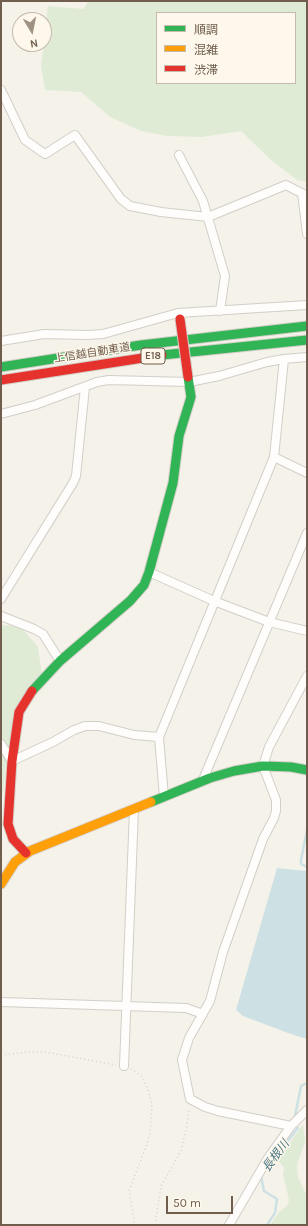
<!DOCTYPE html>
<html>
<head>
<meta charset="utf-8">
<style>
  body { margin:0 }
  #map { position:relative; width:308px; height:1226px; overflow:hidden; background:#f5f2ea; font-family:Karla,"Noto Sans JP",sans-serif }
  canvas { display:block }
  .frame { position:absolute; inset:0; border:2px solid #705d4d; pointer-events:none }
  .legend { position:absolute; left:156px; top:12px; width:140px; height:72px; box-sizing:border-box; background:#fdf8eb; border:1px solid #c5baac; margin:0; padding:5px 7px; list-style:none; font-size:12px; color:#705d4d }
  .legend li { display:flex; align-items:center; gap:8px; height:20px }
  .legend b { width:20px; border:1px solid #c5baac }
  .north { position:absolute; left:12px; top:12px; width:40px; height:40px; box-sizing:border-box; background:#fdf8eb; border:1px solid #c5baac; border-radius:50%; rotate:170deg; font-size:11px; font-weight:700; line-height:16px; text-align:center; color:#705d4d }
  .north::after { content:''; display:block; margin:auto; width:14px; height:18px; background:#9f9184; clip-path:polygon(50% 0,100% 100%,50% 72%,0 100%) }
  .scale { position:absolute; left:166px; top:1196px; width:67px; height:18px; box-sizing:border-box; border:2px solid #705d4d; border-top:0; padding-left:5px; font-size:12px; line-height:14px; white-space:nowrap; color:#705d4d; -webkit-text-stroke:3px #fdf8eb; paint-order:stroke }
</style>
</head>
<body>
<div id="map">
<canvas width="308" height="1226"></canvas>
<div class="frame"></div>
<ul class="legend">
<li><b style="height:5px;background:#30b455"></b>順調</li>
<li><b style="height:5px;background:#ff9f0a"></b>混雑</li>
<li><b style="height:5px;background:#e5322d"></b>渋滞</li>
</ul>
<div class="north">N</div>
<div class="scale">50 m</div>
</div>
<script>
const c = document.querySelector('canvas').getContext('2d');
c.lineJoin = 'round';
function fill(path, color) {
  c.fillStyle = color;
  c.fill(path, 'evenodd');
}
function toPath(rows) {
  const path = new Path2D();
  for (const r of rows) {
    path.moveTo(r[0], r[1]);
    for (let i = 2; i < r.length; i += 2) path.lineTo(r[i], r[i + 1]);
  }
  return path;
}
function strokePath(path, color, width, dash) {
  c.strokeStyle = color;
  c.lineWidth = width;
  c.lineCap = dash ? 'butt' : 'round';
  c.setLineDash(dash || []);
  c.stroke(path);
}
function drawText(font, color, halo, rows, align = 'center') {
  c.font = font + ' Karla,"Noto Sans JP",sans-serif';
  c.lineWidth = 3;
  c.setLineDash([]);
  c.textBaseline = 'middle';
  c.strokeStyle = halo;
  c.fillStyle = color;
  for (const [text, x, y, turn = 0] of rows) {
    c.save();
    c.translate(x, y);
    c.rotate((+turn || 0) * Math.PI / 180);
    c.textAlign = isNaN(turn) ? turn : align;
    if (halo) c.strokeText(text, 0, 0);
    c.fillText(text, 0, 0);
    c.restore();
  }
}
fill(toPath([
  [88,1,307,1,307,182,297,180,271,160,241,131,202,137,167,136,141,131,110,117,81,92,45,90,41,67,48,6,84,9],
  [157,13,295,13,295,83,157,83],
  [1,625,20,626,38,647,42,675,28,687,7,756,3,793,1,795],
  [303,1124,305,1142,297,1165,298,1177,307,1196,307,1225,270,1225,279,1212,287,1206,289,1200,283,1174,284,1168,278,1160]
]), '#e0ebd6');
fill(toPath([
  [277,868,307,871,307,1039,288,1033,243,1016,236,1010]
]), '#cde0e4');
strokePath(toPath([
  [307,830,301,860,301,864,307,867],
  [295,1116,301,1086,307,1083],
  [265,1170,298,1128],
  [261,1176,264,1191,277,1199,275,1213,267,1225]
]), '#cde0e4', 2.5);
const street = toPath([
  [1,90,25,140,45,154,75,135,121,199,130,206,161,212,208,217,286,185,307,196],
  [179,155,203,201,225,276,220,311],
  [302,193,307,234],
  [1,341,44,334,87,335,103,334,178,313,307,305],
  [1,414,35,405,97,382,109,380,189,382,219,376,267,362,284,359,307,357],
  [274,457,307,473],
  [149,572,214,601,269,622,307,631],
  [1,599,73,483,76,476,85,387],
  [1,616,34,629,43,634,60,661],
  [1,744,12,761,53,742,74,730,85,726,99,726,134,735,159,737],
  [202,782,307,533],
  [164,797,159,737,274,457,284,359],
  [1,1002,186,1008,203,1014],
  [124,1066,134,809],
  [291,1126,218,1111,205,1107,190,1099,182,1060,189,1038,210,1001,223,952,263,839,274,818,276,811,276,800,263,766,269,747,307,676],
  [229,1225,268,1158,291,1126,307,1110]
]);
const fast = toPath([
  [162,355,307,340],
  [1,367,141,345,307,326],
  [32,691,60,661,130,601,144,585,149,572,173,483,179,436,191,397,188,377],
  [151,802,210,778,234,771,263,766,291,767,307,770]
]);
const slow = toPath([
  [1,884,15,862,30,851,151,802]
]);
const jam = toPath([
  [1,380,162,355],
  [26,853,13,839,8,824,12,761,19,712,32,691]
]);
strokePath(street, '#d3cec7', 10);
strokePath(fast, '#d3cec7', 11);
strokePath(slow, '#d3cec7', 11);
strokePath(jam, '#d3cec7', 11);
strokePath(toPath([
  [1,1055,29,1052,46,1052,116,1065],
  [131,1069,141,1076,148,1089,152,1105,150,1133,147,1144,129,1191,135,1225],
  [155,1225,161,1186,181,1151,186,1130,189,1108]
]), '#d7d0cb', 1.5, [1, 3]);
strokePath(street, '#fefdfc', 8);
strokePath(fast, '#30b455', 9);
strokePath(slow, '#ff9f0a', 9);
strokePath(jam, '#e5322d', 9);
const jamBridge = toPath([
  [180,319,188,377]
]);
strokePath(jamBridge, '#d3cec7', 11, []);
strokePath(jamBridge, '#e5322d', 9);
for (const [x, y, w] of [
  [153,356,24]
]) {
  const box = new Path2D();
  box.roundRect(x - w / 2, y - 8, w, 16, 3);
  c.fillStyle = '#fdf8eb';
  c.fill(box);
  strokePath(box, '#705d4d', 1);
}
drawText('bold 10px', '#705d4d', null, [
  ["E18",153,356]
]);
drawText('11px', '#705d4d', '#fdf8eb', [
  ["上信越自動車道",92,353,-9]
]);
drawText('italic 12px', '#4c7888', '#fdf8eb', [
  ["長根川",276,1156,-53]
]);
</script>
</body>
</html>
